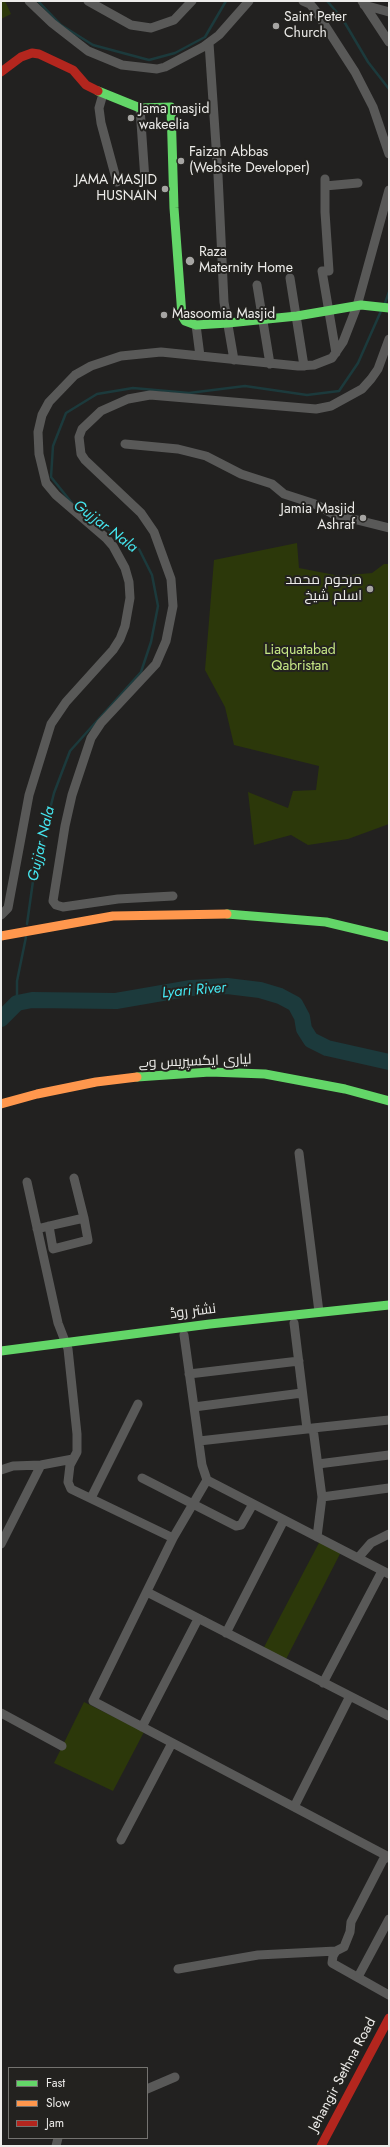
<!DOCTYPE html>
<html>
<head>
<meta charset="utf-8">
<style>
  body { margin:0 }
  #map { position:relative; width:390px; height:2147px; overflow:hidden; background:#222120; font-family:Jost,sans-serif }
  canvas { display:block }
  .frame { position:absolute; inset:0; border:2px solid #edecea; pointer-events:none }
  .legend { position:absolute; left:8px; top:2067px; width:140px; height:72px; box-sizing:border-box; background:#23221f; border:1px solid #747370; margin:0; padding:5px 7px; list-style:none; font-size:12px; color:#edecea }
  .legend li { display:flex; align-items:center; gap:8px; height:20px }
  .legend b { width:20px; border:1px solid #747370 }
</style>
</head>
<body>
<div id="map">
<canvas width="390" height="2147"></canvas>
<div class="frame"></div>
<ul class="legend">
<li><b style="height:5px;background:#63d668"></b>Fast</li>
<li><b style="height:5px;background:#ff974d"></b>Slow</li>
<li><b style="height:5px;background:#b3261e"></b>Jam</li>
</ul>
</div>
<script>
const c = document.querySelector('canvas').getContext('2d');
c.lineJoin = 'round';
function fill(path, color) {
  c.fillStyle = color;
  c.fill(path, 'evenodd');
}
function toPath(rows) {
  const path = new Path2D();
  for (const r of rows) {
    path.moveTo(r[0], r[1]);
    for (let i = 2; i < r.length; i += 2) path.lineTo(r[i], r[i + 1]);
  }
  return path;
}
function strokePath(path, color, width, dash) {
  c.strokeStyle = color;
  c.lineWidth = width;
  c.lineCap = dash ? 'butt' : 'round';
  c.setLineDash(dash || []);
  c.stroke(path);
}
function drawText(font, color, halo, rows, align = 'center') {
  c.font = font + ' Jost,Cairo,sans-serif';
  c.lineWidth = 4;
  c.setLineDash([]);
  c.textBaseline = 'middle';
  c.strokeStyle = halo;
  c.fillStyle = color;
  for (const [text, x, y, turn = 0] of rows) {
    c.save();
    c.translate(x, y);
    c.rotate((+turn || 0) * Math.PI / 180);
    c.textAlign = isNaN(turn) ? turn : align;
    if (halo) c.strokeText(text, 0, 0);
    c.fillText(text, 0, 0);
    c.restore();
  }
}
fill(toPath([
  [1,1,5,1,11,14,1,19],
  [297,543,299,568,340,576,372,573,384,564,389,564,389,824,348,839,308,845,291,835,254,845,248,792,288,808,293,791,316,790,319,766,234,745,225,707,205,670,214,560],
  [321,1539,342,1550,284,1663,262,1651],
  [84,1702,144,1732,113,1791,54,1763]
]), '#2c380a');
strokePath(toPath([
  [38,1,61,25,93,45,149,60,175,53,205,37,226,1],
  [327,1,342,18,368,62,389,89],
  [385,303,389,292],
  [72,503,51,477,53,446,66,413,97,394,133,388,189,393,245,386,307,395,339,391,358,363,381,311],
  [27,924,34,874,54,793,70,751,141,672,151,642,158,606,152,575,139,549,84,514],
  [17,1003,17,981,26,937]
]), '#1c3a3c', 2.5);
strokePath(toPath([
  [1,1019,17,1003,32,1000,116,1001,191,988,227,986,260,990,280,996,295,1004,302,1017,304,1029,311,1040,327,1048,389,1062]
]), '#1c3a3c', 16);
strokePath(toPath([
  [29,1,52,23,88,51,122,65,157,69,165,67,203,47,219,35,249,1],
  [88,1,131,25,151,28,174,20,192,1],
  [303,1,310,4,315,10,355,72,373,107,389,154],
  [362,1,389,42],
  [364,5,389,12],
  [209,43,218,175,224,302,234,360],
  [103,94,99,108,101,123,117,182],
  [140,108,145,180],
  [325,179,325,212,329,271,322,271,336,353],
  [325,186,358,183],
  [290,278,304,366],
  [257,285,270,364],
  [196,325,200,356],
  [125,444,178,449,206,456,241,474,272,484,284,494,315,504,333,514,389,528],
  [173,896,118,899,63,907,56,905,53,901,65,826,72,795,91,738,101,723,156,664,166,641,173,606,171,579,154,532,141,513,85,460,81,454,79,437,82,429,101,411,128,399,150,395,316,409,331,406,362,389,371,379,378,369,389,339],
  [1,915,8,908,29,795,51,724,66,702,113,650,120,639,125,626,130,598,129,582,125,568,113,546,106,538,56,495,46,483,39,454,38,432,42,415,49,402,75,375,91,366,121,356,161,352,298,366,314,365,332,358,343,342,357,306,389,190],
  [299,1153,319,1312],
  [74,1178,84,1218],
  [27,1182,58,1323,68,1349,77,1434,77,1452,70,1465,68,1482,71,1489,173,1538],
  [37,1229,49,1226,84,1218,88,1240,53,1249,49,1226],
  [294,1323,307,1429,313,1428,322,1497,317,1537],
  [184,1335,202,1465,207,1480,389,1574],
  [189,1374,299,1361],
  [194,1407,302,1393],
  [313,1428,389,1420],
  [199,1441,307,1429],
  [318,1464,389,1455],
  [1,1470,13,1466,41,1465,73,1459],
  [142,1478,236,1526,241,1525,253,1504],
  [207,1480,173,1538,93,1701,389,1857],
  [322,1497,389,1488],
  [91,1498,138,1404],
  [1,1544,41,1465],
  [358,1558,371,1543,389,1534],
  [147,1592,389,1716],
  [226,1633,284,1520],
  [323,1683,382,1571],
  [1,1713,62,1746],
  [142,1727,198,1619],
  [294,1807,350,1696],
  [121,1840,172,1743],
  [389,1856,383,1860,351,1922,350,1932,344,1947,336,1951,333,1956,332,1963,389,1995],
  [178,1969,258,1955,336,1951],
  [358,1977,389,1919],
  [147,2089,175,2077],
  [56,2146,58,2138]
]), '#595958', 9);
strokePath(toPath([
  [98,91,140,108,171,107,174,208,182,316,185,321,196,325,228,323,297,316,361,305,389,308],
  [227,914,326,922,389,937],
  [137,1077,210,1072,265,1074,345,1089,389,1101],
  [1,1351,210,1324,389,1305]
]), '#63d668', 9);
strokePath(toPath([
  [1,936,113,916,227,914],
  [1,1104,37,1094,96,1082,137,1077]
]), '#ff974d', 9);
strokePath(toPath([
  [1,72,21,57,32,53,39,54,73,70,86,85,98,91],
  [321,2146,389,2018]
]), '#b3261e', 9);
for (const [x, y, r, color] of [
  [276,26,4,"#a6a5a3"],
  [131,118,4,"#a6a5a3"],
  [181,161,4,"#a6a5a3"],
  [165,189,4,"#a6a5a3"],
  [190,261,5,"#a6a5a3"],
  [164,315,4,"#a6a5a3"],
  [363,518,4,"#a6a5a3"],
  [370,589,4,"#a6a5a3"]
]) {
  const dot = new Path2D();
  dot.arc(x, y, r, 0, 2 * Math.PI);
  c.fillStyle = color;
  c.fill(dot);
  strokePath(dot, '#23221f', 1.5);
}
drawText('14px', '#edecea', '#23221f', [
  ["Saint Peter",284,18],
  ["Church",284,34],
  ["Jama masjid",139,110],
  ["wakeelia",139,126],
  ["Faizan Abbas",189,153],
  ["(Website Developer)",189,169],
  ["JAMA MASJID",157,181,"right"],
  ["HUSNAIN",157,197,"right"],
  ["Raza",199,253],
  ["Maternity Home",199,269],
  ["Masoomia Masjid",172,315],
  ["Jamia Masjid",355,510,"right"],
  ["Ashraf",355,526,"right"],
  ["مرحوم محمد",362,581,"right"],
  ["اسلم شیخ",362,597,"right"]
], 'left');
drawText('14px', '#c7e886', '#23221f', [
  ["Liaquatabad",300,651],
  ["Qabristan",300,667]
]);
drawText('14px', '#edecea', '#23221f', [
  ["لیاری ایکسپریس وے",195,1062,-2],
  ["نشتر روڈ",193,1312,-7],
  ["Jehangir Sethna Road",343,2075,-62]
]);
drawText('italic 15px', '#45e7f1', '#23221f', [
  ["Gujjar Nala",105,527,37],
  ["Gujjar Nala",42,844,-77],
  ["Lyari River",194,991,-5]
]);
</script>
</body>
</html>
